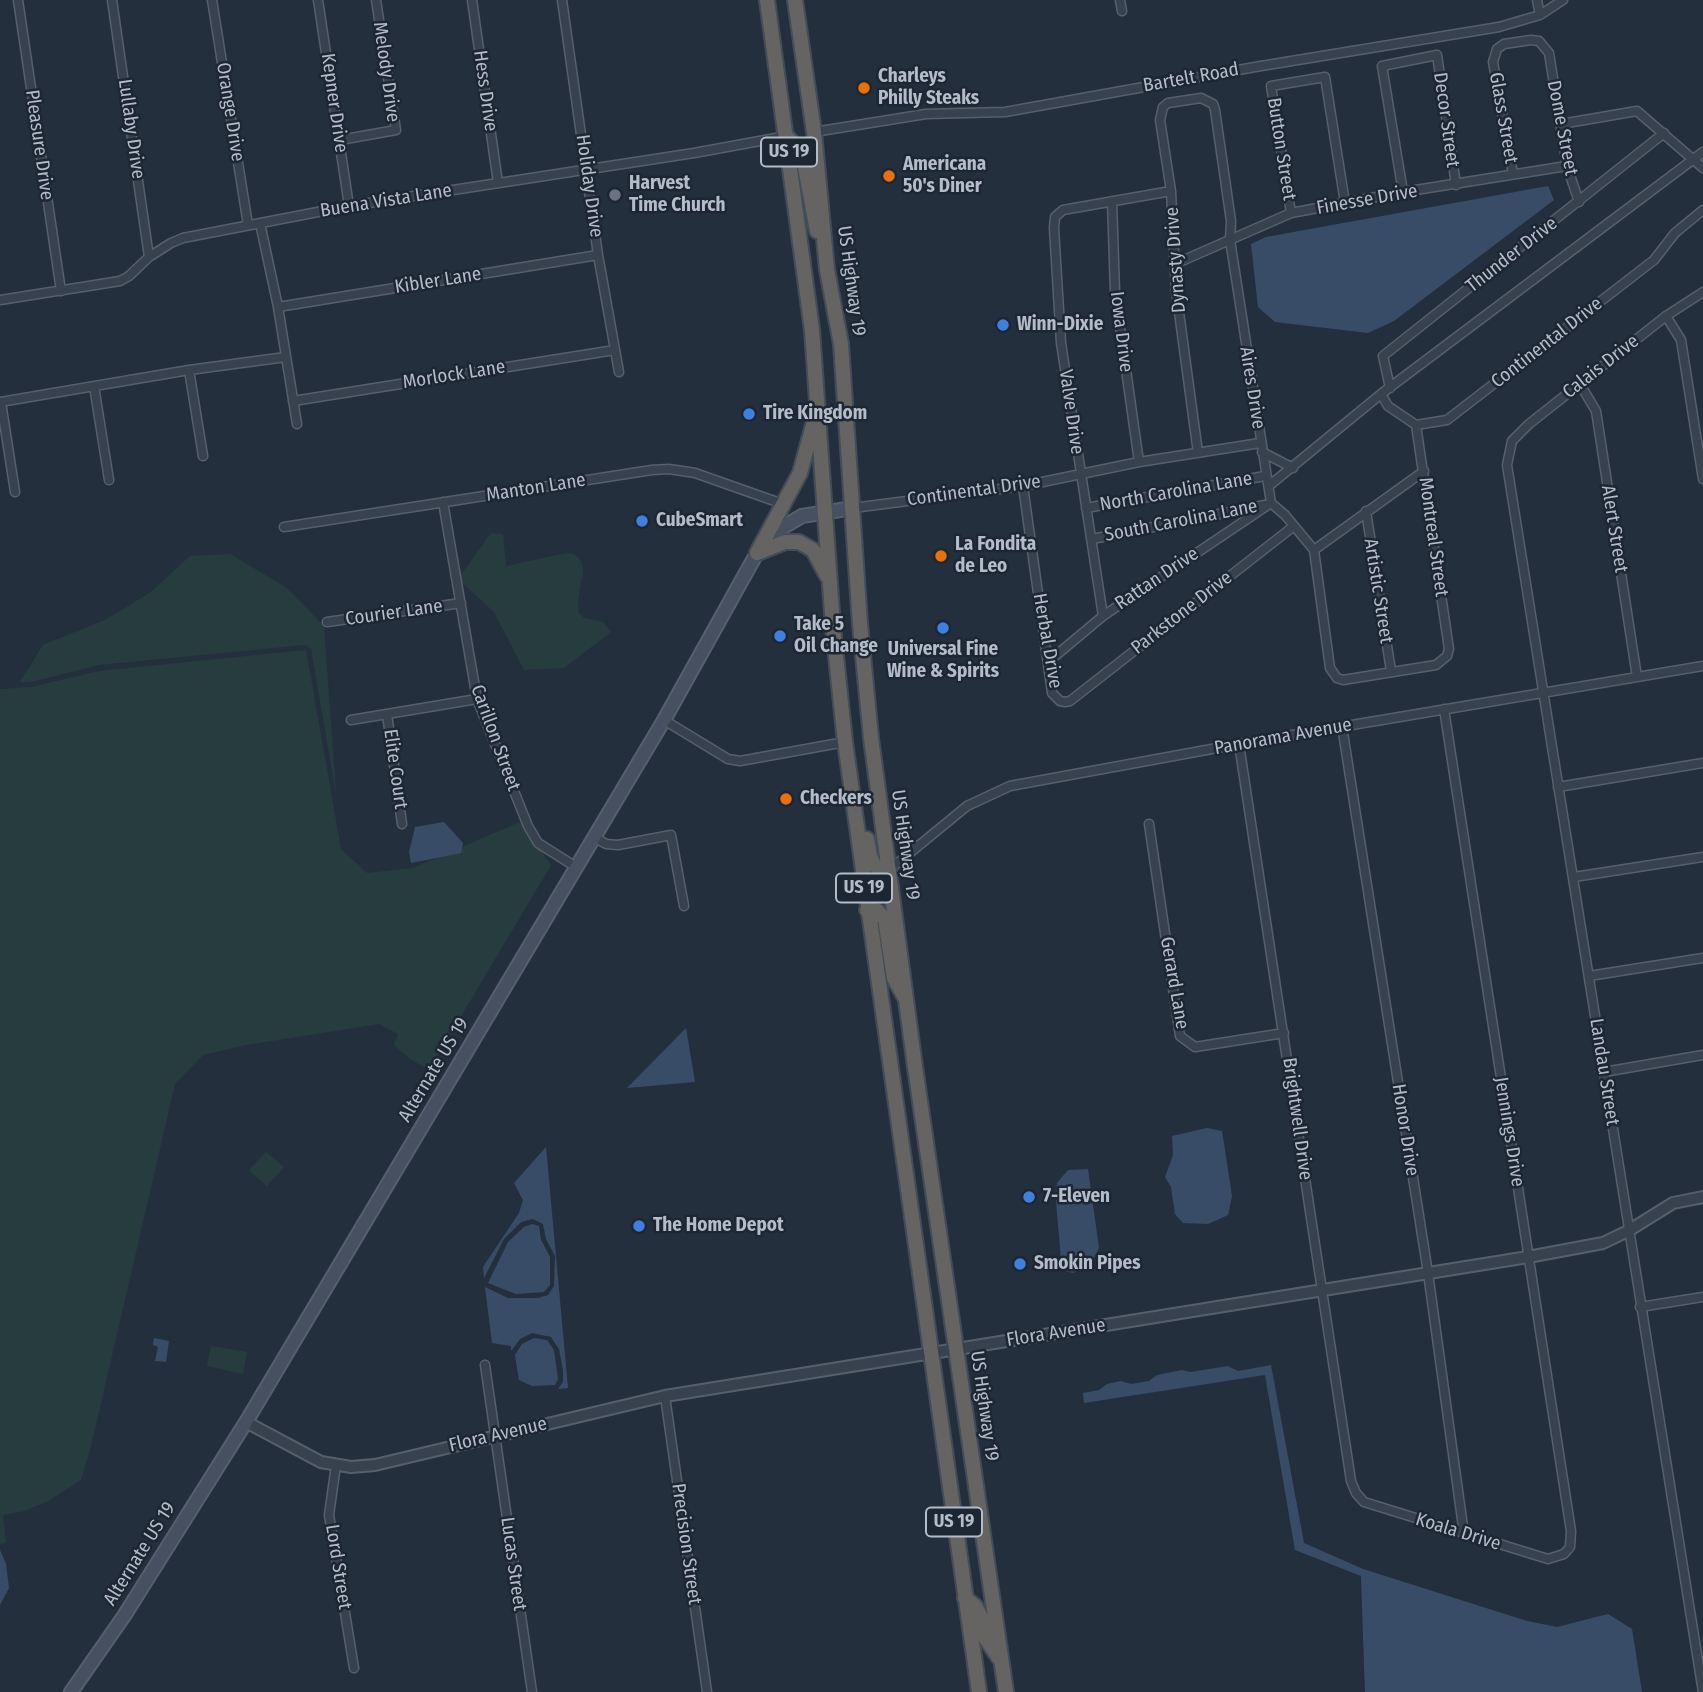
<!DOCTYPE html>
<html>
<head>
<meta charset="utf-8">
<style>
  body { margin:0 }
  canvas { display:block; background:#242f3e }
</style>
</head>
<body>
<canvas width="1703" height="1692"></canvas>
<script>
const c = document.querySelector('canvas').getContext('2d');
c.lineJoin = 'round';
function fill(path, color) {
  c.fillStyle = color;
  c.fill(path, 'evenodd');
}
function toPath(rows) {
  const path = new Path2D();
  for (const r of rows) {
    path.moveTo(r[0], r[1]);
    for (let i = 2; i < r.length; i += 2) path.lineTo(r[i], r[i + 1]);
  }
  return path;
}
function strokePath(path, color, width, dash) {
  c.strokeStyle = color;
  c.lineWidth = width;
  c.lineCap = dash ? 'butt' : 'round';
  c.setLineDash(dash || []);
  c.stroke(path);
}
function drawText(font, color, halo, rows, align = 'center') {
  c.font = font + ' "Fira Sans Condensed",sans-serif';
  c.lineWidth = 5;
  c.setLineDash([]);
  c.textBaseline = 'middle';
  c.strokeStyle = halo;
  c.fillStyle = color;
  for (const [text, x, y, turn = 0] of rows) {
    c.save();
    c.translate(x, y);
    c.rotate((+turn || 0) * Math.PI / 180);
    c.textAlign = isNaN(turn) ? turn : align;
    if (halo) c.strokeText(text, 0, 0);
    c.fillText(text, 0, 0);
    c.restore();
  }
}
fill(toPath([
  [491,533,503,534,506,566,566,553,573,554,578,557,582,563,583,571,578,601,579,613,584,618,603,622,611,632,564,668,524,670,494,612,458,579],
  [230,554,287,588,324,626,336,793,311,649,305,645,98,665,32,682,20,682,43,645,105,620,151,592,190,556],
  [306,650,341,849,367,873,413,868,520,822,551,865,429,1070,409,1058,394,1045,398,1034,379,1024,246,1045,203,1055,175,1084,91,1446,81,1480,48,1501,24,1511,3,1515,6,1543,0,1544,0,689,32,687,99,671],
  [266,1152,284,1167,267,1186,249,1170],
  [211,1346,247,1352,243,1374,207,1366]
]), '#263c3f');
fill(toPath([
  [1548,186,1554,200,1394,321,1368,333,1275,322,1258,307,1251,244,1266,237],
  [444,822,463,843,461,853,411,863,409,852,415,827],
  [686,1028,695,1082,627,1088],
  [1207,1128,1222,1131,1232,1196,1228,1215,1208,1224,1183,1223,1175,1214,1171,1187,1165,1177,1173,1155,1172,1136],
  [546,1147,568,1388,558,1389,563,1382,563,1370,559,1349,551,1337,532,1333,520,1339,511,1351,511,1346,492,1343,485,1287,508,1298,538,1298,548,1295,554,1286,555,1256,546,1239,543,1224,533,1219,521,1222,504,1239,484,1278,483,1267,519,1213,523,1200,514,1183],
  [1088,1169,1099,1248,1091,1264,1073,1273,1062,1270,1056,1202,1057,1183,1068,1170],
  [532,1224,539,1226,541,1240,550,1257,550,1285,544,1292,516,1294,488,1283,508,1242,524,1227],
  [154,1338,169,1341,166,1362,155,1361,158,1347,153,1345],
  [534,1338,547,1340,554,1350,558,1379,555,1385,532,1386,519,1380,515,1355,522,1344],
  [1271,1365,1304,1543,1363,1569,1527,1621,1557,1627,1608,1614,1632,1629,1642,1692,1365,1692,1361,1576,1295,1550,1265,1375,1084,1403,1083,1393,1099,1390,1107,1384,1121,1381,1131,1384,1149,1381,1157,1375,1182,1370,1190,1372,1228,1366,1238,1371],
  [0,1550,6,1564,9,1588,0,1605]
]), '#394c67');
const minor = toPath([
  [18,0,61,291],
  [112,0,149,257],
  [212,0,248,225],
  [318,0,349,206],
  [472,0,498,183],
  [562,0,598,255,619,372],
  [1120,0,1122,11],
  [1537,0,1540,15],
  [1561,124,1637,111,1703,168],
  [814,132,926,114,1005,112,1255,67,1499,27,1540,15,1563,0],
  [340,140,396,130,376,0],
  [1513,174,1493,62,1497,49,1504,44,1531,40,1539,41,1549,53,1567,166,1579,202],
  [1403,192,1382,66,1437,55,1456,185],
  [1112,201,1115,292,1139,462],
  [1291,213,1271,86,1325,77,1345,203],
  [260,223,278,307,297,424],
  [1175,264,1291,213,1403,192,1567,166],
  [0,300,120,281,129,276,149,257,171,243,183,238,349,206,694,153,787,136],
  [278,307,598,255],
  [1666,316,1681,340,1703,479],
  [189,370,203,456],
  [1580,384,1596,411,1637,677],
  [94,386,109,480],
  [1390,388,1383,356,1664,133],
  [1381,394,1388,406,1416,425,1447,420,1654,260,1675,233,1703,210],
  [293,401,615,350],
  [0,402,189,370,286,357],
  [1,402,15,492],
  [1262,452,1293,468],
  [1198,453,1176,290,1171,191,1160,120,1163,107,1168,103,1201,98,1213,104,1215,110,1231,221,1230,240,1271,503,1285,515,1314,550,1330,668,1337,678,1343,680,1436,665,1447,656,1449,649,1416,425],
  [1270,485,1381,394,1703,152],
  [1023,486,1052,693,1060,701,1065,702,1070,701,1294,526],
  [443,502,477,699,528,826,538,843,576,867],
  [853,508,1023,486,1139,462,1260,443],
  [1086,508,1265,476],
  [1366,511,1391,671],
  [284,527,652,470,669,469,695,473,783,504],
  [1092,539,1265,505],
  [1314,550,1424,471],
  [1103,616,1061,343,1054,228,1055,217,1063,210,1171,191],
  [327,622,461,603],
  [1048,662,1103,616,1271,503],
  [387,714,402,824],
  [351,720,477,699],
  [664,720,728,759,740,761,845,742],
  [1342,726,1428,1273,1464,1534],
  [1239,744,1351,1481,1356,1493,1364,1502,1548,1559,1564,1554,1570,1547,1571,1531,1444,709],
  [1558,787,1703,763],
  [1149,824,1180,1036,1195,1047,1284,1033],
  [594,837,606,844,618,845,671,835,684,906],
  [889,870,967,806,1010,786,1239,744,1703,666],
  [1574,877,1703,857],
  [1589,976,1703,958],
  [1604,1072,1703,1055],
  [1640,1307,1703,1297],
  [485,1365,532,1692],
  [665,1396,707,1692],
  [336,1465,329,1515,354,1668],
  [1703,1692,1507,465,1512,441,1529,424,1666,316,1703,292]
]);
const tertiary = toPath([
  [246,1422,321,1462,351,1467,375,1465,665,1396,1528,1257,1603,1243,1628,1231,1673,1203,1703,1197]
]);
const secondary = toPath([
  [71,1692,124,1616,246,1422,664,720,757,553,780,529,802,516,853,508]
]);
const trunk = toPath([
  [767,0,812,330,833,627,845,742,979,1692],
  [795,0,814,132,827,270,841,344,860,624,871,738,915,1067,1006,1692],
  [787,137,801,152,804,162,817,231],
  [757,553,800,473,815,418],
  [757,553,785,542,799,542,813,550,827,576],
  [867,839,870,856,874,865,880,869,889,870],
  [867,910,876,910,885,919,894,978,904,996],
  [965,1598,975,1606,981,1617,985,1637,999,1658]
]);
strokePath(minor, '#565f6c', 11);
strokePath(tertiary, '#565f6c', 14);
strokePath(secondary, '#565f6c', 16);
strokePath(trunk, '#434c59', 18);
strokePath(minor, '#38414e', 8);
strokePath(tertiary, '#38414e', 10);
strokePath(secondary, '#465061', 12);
strokePath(trunk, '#656462', 14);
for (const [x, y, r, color] of [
  [864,88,7,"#e8710a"],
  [889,176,7,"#e8710a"],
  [615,195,7,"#6b7280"],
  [1003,325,7,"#3f7fe0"],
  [749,414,7,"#3f7fe0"],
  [642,521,7,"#3f7fe0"],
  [941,556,7,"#e8710a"],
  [943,628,7,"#3f7fe0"],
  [780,636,7,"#3f7fe0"],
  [786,799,7,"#e8710a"],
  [1029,1197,7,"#3f7fe0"],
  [639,1226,7,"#3f7fe0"],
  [1020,1264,7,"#3f7fe0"]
]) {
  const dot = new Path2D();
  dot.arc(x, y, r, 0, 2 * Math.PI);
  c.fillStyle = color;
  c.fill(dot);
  strokePath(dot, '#1d2633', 2.5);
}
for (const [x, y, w] of [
  [789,152,56],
  [864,888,56],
  [954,1522,56]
]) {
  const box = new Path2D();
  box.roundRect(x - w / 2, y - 14.5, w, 29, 5);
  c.fillStyle = '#1d2633';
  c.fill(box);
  strokePath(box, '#b4bcc9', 2);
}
drawText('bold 18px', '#b4bcc9', null, [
  ["US 19",789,152],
  ["US 19",864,888],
  ["US 19",954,1522]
]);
drawText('19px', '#b4bcc9', '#1d2633', [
  ["Melody Drive",386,72,82],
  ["Bartelt Road",1191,78,-10],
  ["Hess Drive",485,91,82],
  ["Kepner Drive",334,103,82],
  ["Orange Drive",230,112,81],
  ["Glass Street",1503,118,80],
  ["Decor Street",1446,120,82],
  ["Dome Street",1562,128,79],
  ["Lullaby Drive",131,129,82],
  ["Pleasure Drive",39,145,82],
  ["Button Street",1281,149,81],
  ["Holiday Drive",589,186,82],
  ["Finesse Drive",1367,200,-10],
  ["Buena Vista Lane",386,201,-9],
  ["Thunder Drive",1512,255,-38],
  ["Dynasty Drive",1176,260,-94],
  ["Kibler Lane",438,281,-9],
  ["US Highway 19",851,281,82],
  ["Iowa Drive",1121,332,83],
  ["Continental Drive",1547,343,-38],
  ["Calais Drive",1601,367,-38],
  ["Morlock Lane",454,375,-9],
  ["Aires Drive",1252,388,81],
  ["Valve Drive",1071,412,82],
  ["Manton Lane",536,488,-9],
  ["Continental Drive",974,491,-8],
  ["North Carolina Lane",1176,492,-10],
  ["South Carolina Lane",1181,521,-11],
  ["Alert Street",1614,529,81],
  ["Montreal Street",1433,537,82],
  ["Rattan Drive",1157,579,-34],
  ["Artistic Street",1378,591,81],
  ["Courier Lane",394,613,-8],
  ["Parkstone Drive",1182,613,-38],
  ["Herbal Drive",1047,641,80],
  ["Panorama Avenue",1283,737,-10],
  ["Carillon Street",495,738,70],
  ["Elite Court",395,769,82],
  ["US Highway 19",905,845,82],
  ["Gerard Lane",1174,983,80],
  ["Alternate US 19",434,1070,-59],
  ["Landau Street",1604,1072,81],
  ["Brightwell Drive",1297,1119,82],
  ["Honor Drive",1405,1130,81],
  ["Jennings Drive",1509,1132,81],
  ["Flora Avenue",1056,1333,-9],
  ["US Highway 19",984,1406,82],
  ["Flora Avenue",498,1435,-13],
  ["Koala Drive",1458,1532,17],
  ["Precision Street",686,1544,82],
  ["Alternate US 19",140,1554,-58],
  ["Lucas Street",513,1564,82],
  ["Lord Street",338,1567,81]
]);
drawText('bold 19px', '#b4bcc9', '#1d2633', [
  ["Charleys",878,77],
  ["Philly Steaks",878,99],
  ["Americana",903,165],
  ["50's Diner",903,187],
  ["Harvest",629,184],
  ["Time Church",629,206],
  ["Winn-Dixie",1017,325],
  ["Tire Kingdom",763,414],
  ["CubeSmart",656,521],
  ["La Fondita",955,545],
  ["de Leo",955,567],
  ["Take 5",794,625],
  ["Oil Change",794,647],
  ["Universal Fine",943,650,"center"],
  ["Wine & Spirits",943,672,"center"],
  ["Checkers",800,799],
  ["7-Eleven",1043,1197],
  ["The Home Depot",653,1226],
  ["Smokin Pipes",1034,1264]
], 'left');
</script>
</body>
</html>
